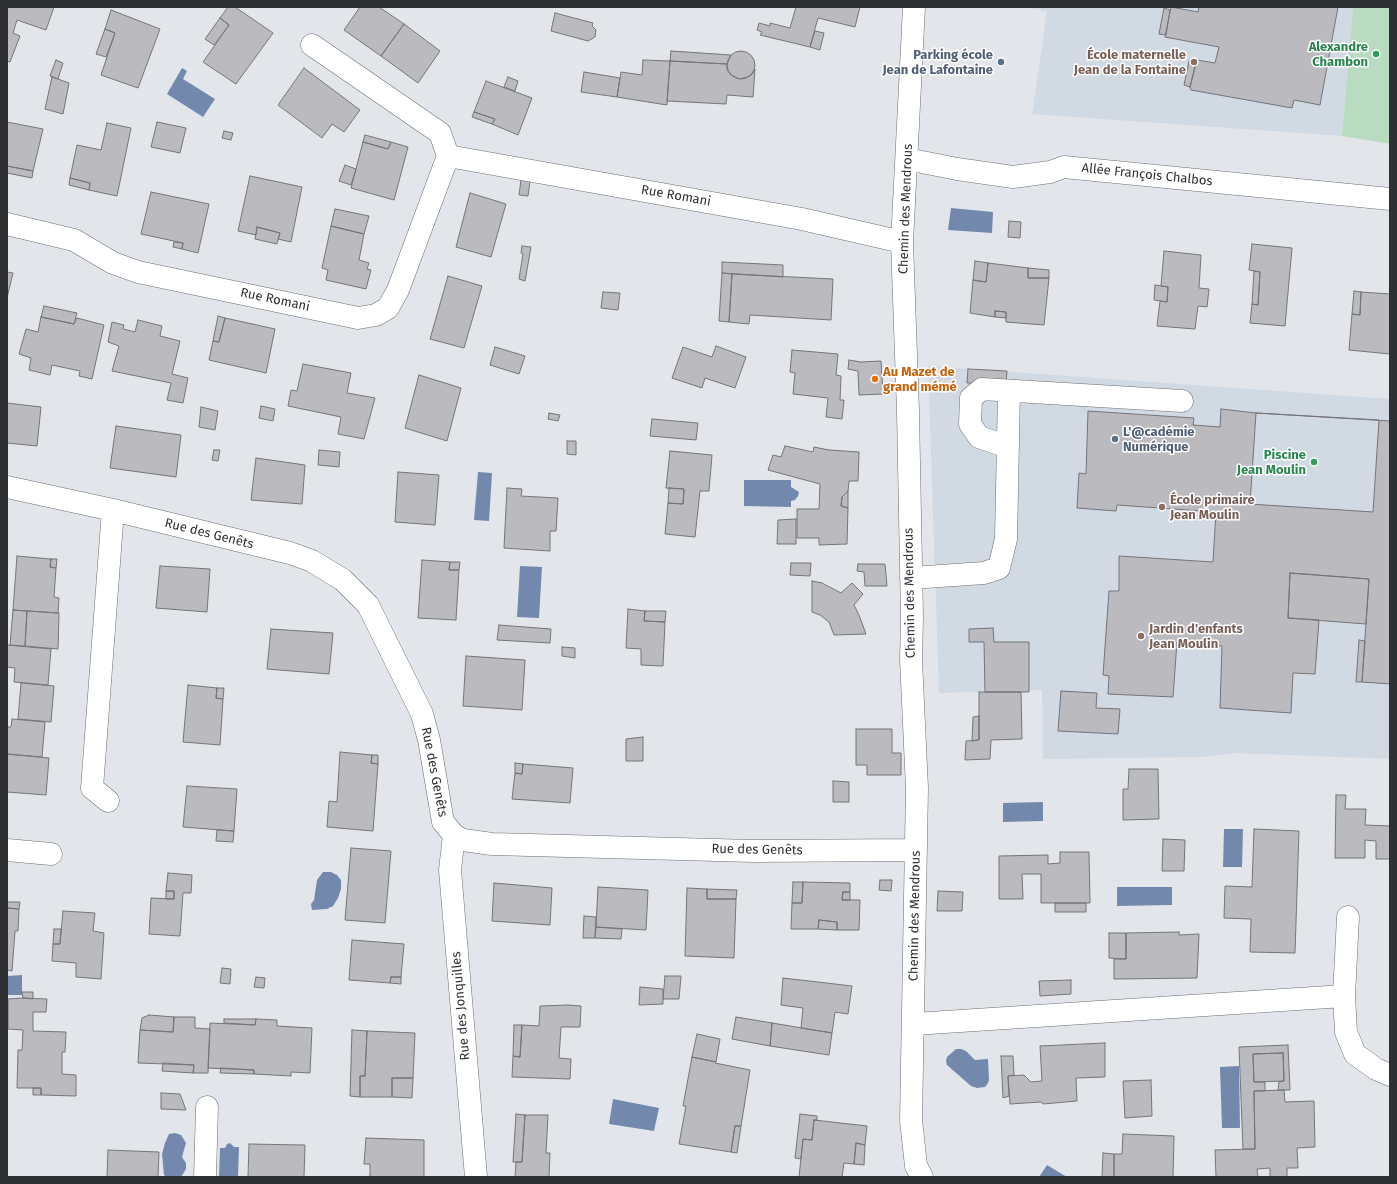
<!DOCTYPE html>
<html>
<head>
<meta charset="utf-8">
<style>
  body { margin:0 }
  #map { position:relative; width:1397px; height:1184px; overflow:hidden; background:#e2e6ea; font-family:"Fira Sans",sans-serif }
  canvas { display:block }
  .frame { position:absolute; inset:0; border:8px solid #2f3032; pointer-events:none }
</style>
</head>
<body>
<div id="map">
<canvas width="1397" height="1184"></canvas>
<div class="frame"></div>
</div>
<script>
const c = document.querySelector('canvas').getContext('2d');
c.lineJoin = 'round';
function fill(path, color) {
  c.fillStyle = color;
  c.fill(path, 'evenodd');
}
function toPath(rows) {
  const path = new Path2D();
  for (const r of rows) {
    if (r.length === 3) {
      path.moveTo(r[0] + r[2], r[1]);
      path.arc(r[0], r[1], r[2], 0, 2 * Math.PI);
      continue;
    }
    path.moveTo(r[0], r[1]);
    for (let i = 2; i < r.length; i += 2) path.lineTo(r[i], r[i + 1]);
  }
  return path;
}
function strokePath(path, color, width, dash) {
  c.strokeStyle = color;
  c.lineWidth = width;
  c.lineCap = dash ? 'butt' : 'round';
  c.setLineDash(dash || []);
  c.stroke(path);
}
function drawText(font, color, halo, rows, align = 'center') {
  c.font = font + ' "Fira Sans",sans-serif';
  c.lineWidth = 3;
  c.setLineDash([]);
  c.textBaseline = 'middle';
  c.strokeStyle = halo;
  c.fillStyle = color;
  for (const [text, x, y, turn = 0] of rows) {
    c.save();
    c.translate(x, y);
    c.rotate((+turn || 0) * Math.PI / 180);
    c.textAlign = isNaN(turn) ? turn : align;
    if (halo) c.strokeText(text, 0, 0);
    c.fillText(text, 0, 0);
    c.restore();
  }
}
fill(toPath([
  [1020,7,1353,7,1342,136,1032,114,1047,11],
  [928,366,1390,399,1390,759,1234,753,1202,757,1043,759,1042,690,939,693]
]), '#d1dae3');
fill(toPath([
  [1353,7,1390,7,1390,144,1342,136]
]), '#b9dcc0');
fill(toPath([
  [182,68,187,71,183,79,215,99,203,117,167,94],
  [951,208,993,212,992,233,948,230],
  [478,472,492,473,489,521,474,520],
  [744,480,791,480,791,487,799,492,798,496,795,500,791,501,791,507,744,506],
  [520,566,542,567,539,618,517,617],
  [1043,802,1043,821,1003,822,1003,803],
  [1224,829,1243,829,1242,867,1223,867],
  [323,872,331,872,337,875,341,880,341,889,338,898,333,906,327,909,312,910,311,904,314,900,317,880],
  [1117,887,1172,887,1172,905,1117,906],
  [22,975,22,995,7,995,7,976],
  [956,1049,961,1049,966,1051,975,1060,988,1059,989,1080,988,1083,985,1087,977,1088,971,1086,947,1065,946,1061,947,1057],
  [1239,1066,1240,1128,1222,1128,1220,1067],
  [613,1099,659,1108,654,1131,609,1124],
  [175,1133,181,1135,186,1143,182,1157,186,1163,186,1169,181,1177,166,1177,164,1175,162,1154,165,1143,169,1134],
  [230,1143,234,1147,239,1147,238,1177,219,1177,220,1148,225,1148,227,1144],
  [1047,1165,1067,1177,1039,1177]
]), '#7289ad');
const building = toPath([
  [7,7,54,7,46,30,17,20,13,33,20,36,10,62,7,61,7,7],
  [228,7,235,7,273,33,236,84,203,62,229,25,220,18,228,7],
  [360,7,379,7,404,24,381,56,344,30,360,7],
  [796,7,860,7,855,27,818,18,810,47,760,35,762,32,757,30,759,23,770,26,770,23,790,28,796,7],
  [1171,7,1198,12,1199,7,1338,7,1320,105,1294,100,1292,108,1191,90,1190,87,1197,60,1215,63,1219,47,1165,37,1171,7],
  [1164,8,1170,10,1166,35,1159,34,1164,8],
  [111,10,160,29,138,88,101,75,115,33,105,29,111,10],
  [555,13,593,23,592,26,596,30,595,37,588,41,551,31,555,13],
  [220,18,229,25,214,45,205,39,220,18],
  [404,24,440,51,418,83,381,56,404,24],
  [105,29,115,33,106,57,96,54,105,29],
  [815,31,824,33,820,50,810,47,815,31],
  [671,51,731,55,727,64,670,61,671,51],
  [741,65,14],
  [56,60,63,63,58,79,50,76,56,60],
  [643,60,670,61,667,105,617,97,621,72,642,75,643,60],
  [670,61,727,64,727,70,731,75,740,79,750,76,753,73,755,69,753,97,727,95,726,104,667,101,670,61],
  [1189,61,1196,62,1190,87,1184,85,1189,61],
  [304,68,360,110,344,132,332,124,322,138,278,105,304,68],
  [584,72,620,78,617,97,581,92,584,72],
  [52,77,69,83,63,114,45,109,52,77],
  [508,77,518,81,515,91,504,87,508,77],
  [486,81,532,98,518,135,492,124,495,119,474,112,486,81],
  [474,112,495,119,492,124,472,117,474,112],
  [7,122,43,129,33,171,7,166,7,122],
  [157,122,186,128,180,153,151,147,157,122],
  [107,123,131,128,117,196,89,190,90,183,70,178,77,145,101,150,107,123],
  [224,131,233,133,231,140,222,138,224,131],
  [365,135,391,142,388,149,363,142,365,135],
  [363,142,388,149,391,142,408,147,394,200,351,188,363,142],
  [345,165,356,169,351,185,339,181,345,165],
  [7,166,33,171,32,178,7,173,7,166],
  [250,176,302,187,291,242,278,239,280,233,257,227,256,235,238,231,250,176],
  [70,178,90,183,89,190,69,185,70,178],
  [521,180,530,181,528,196,519,195,521,180],
  [151,192,209,204,198,253,182,249,183,243,141,234,151,192],
  [470,193,506,204,491,257,456,247,470,193],
  [335,209,369,216,364,234,331,226,335,209],
  [1009,221,1021,222,1020,238,1008,237,1009,221],
  [331,226,364,234,359,260,369,263,367,269,371,270,366,289,326,280,328,270,322,268,331,226],
  [257,227,280,233,277,244,255,239,257,227],
  [174,242,183,243,182,249,173,247,174,242],
  [1252,244,1292,248,1285,326,1250,323,1252,304,1258,305,1260,272,1249,270,1252,244],
  [522,246,531,247,525,281,519,279,523,254,521,253,522,246],
  [1164,251,1201,255,1199,288,1209,289,1207,307,1198,306,1195,329,1157,326,1160,301,1167,302,1168,287,1161,286,1164,251],
  [975,261,988,263,986,282,973,280,975,261],
  [722,262,783,265,783,277,722,273,722,262],
  [988,263,1028,268,1028,278,1049,278,1044,325,1006,322,1006,312,995,311,995,317,970,313,973,280,986,282,988,263],
  [1028,268,1049,270,1049,278,1028,278,1028,268],
  [1254,271,1260,272,1258,305,1252,304,1254,271],
  [7,272,13,273,7,298,7,272],
  [722,273,732,274,729,322,719,321,722,273],
  [732,274,833,279,831,320,750,315,749,324,729,322,732,274],
  [448,276,482,286,464,348,430,339,448,276],
  [1155,285,1168,287,1167,302,1154,300,1155,285],
  [1354,291,1361,292,1360,315,1352,314,1354,291],
  [603,292,620,293,618,310,601,308,603,292],
  [1361,292,1390,294,1390,354,1349,350,1352,314,1360,315,1361,292],
  [44,306,77,313,74,324,41,317,44,306],
  [995,311,1006,312,1006,318,995,317,995,311],
  [218,316,225,318,219,342,213,341,218,316],
  [41,317,74,324,77,318,104,325,92,379,79,376,80,371,52,365,50,375,29,370,31,358,19,354,26,329,38,332,41,317],
  [225,318,275,329,266,373,209,360,213,341,219,342,225,318],
  [138,320,162,326,160,336,180,341,172,374,188,378,183,403,167,400,171,383,112,371,119,346,108,342,112,322,124,325,123,329,135,332,138,320],
  [716,346,746,357,735,388,705,378,702,388,672,378,683,347,712,357,716,346],
  [495,347,525,356,519,374,490,365,495,347],
  [792,350,838,354,836,375,841,376,840,400,844,400,842,419,826,417,828,398,793,394,795,373,790,372,792,350],
  [849,360,861,362,881,361,883,394,859,395,858,371,848,369,849,360],
  [303,364,351,373,347,393,375,398,364,439,338,434,341,417,288,406,291,390,297,391,303,364],
  [968,369,1007,371,1006,384,967,383,968,369],
  [419,375,461,388,447,441,405,428,419,375],
  [7,403,41,407,37,446,7,443,7,403],
  [261,406,275,409,273,421,259,418,261,406],
  [201,407,218,411,215,430,199,427,201,407],
  [1221,409,1256,413,1390,421,1390,684,1362,682,1369,579,1290,573,1288,618,1319,620,1315,674,1293,673,1291,713,1220,708,1222,646,1177,642,1173,697,1108,694,1109,676,1103,675,1109,591,1119,591,1119,556,1213,562,1216,512,1117,505,1116,511,1077,508,1079,473,1086,474,1088,411,1194,418,1193,425,1220,427,1221,409],
  [549,413,560,415,558,421,548,419,549,413],
  [1256,413,1379,420,1373,512,1250,504,1256,413],
  [652,419,698,423,696,440,650,436,652,419],
  [116,426,181,435,176,477,110,468,116,426],
  [567,441,576,441,576,455,567,454,567,441],
  [785,446,813,452,814,447,829,450,859,452,858,481,849,481,848,491,842,497,841,506,848,508,847,544,819,545,819,538,797,538,797,509,819,509,820,484,768,470,773,455,781,457,785,446],
  [214,450,220,450,218,461,212,460,214,450],
  [319,450,340,452,339,467,318,465,319,450],
  [670,451,712,455,709,491,700,491,695,537,665,534,668,503,683,504,684,489,666,488,670,451],
  [256,458,305,465,302,504,251,500,256,458],
  [398,472,439,475,435,525,395,522,398,472],
  [507,488,522,489,521,496,558,498,556,531,550,531,550,551,504,548,507,488],
  [669,488,684,489,683,504,668,503,669,488],
  [848,491,848,508,841,506,842,497,848,491],
  [796,519,796,544,777,544,778,520,796,519],
  [17,556,51,559,50,567,56,568,54,597,59,598,58,613,13,610,17,556],
  [51,559,57,559,56,568,50,567,51,559],
  [422,560,450,562,449,570,459,570,456,620,418,618,422,560],
  [450,562,460,562,459,570,449,570,450,562],
  [791,563,811,563,810,576,790,575,791,563],
  [858,564,885,564,887,586,865,586,864,572,857,571,858,564],
  [160,566,210,569,207,612,156,608,160,566],
  [1290,573,1369,579,1366,624,1288,618,1290,573],
  [812,581,822,583,841,593,852,583,863,594,854,605,859,615,866,634,834,635,829,622,820,615,812,612,812,581],
  [628,609,645,611,644,621,665,622,663,666,641,665,641,649,626,648,628,609],
  [13,610,27,611,25,646,10,645,13,610],
  [27,611,59,613,58,649,25,646,27,611],
  [645,611,666,611,665,622,644,621,645,611],
  [499,625,551,629,550,643,497,640,499,625],
  [993,628,994,642,1029,642,1029,692,985,692,984,642,969,642,969,629,993,628],
  [271,629,333,633,329,674,267,669,271,629],
  [1359,640,1365,641,1362,682,1356,682,1359,640],
  [7,645,51,649,48,685,14,682,15,668,7,667,7,645],
  [562,647,575,648,575,658,562,656,562,647],
  [466,656,525,660,522,710,463,706,466,656],
  [21,683,54,686,51,722,18,719,21,683],
  [188,685,217,688,216,698,223,699,220,745,183,742,188,685],
  [217,688,224,688,223,699,216,698,217,688],
  [1061,691,1097,693,1096,708,1120,709,1118,734,1058,731,1061,691],
  [979,692,1021,692,1022,739,991,740,990,759,965,760,966,741,979,740,979,692],
  [979,716,979,740,972,741,973,717,979,716],
  [12,719,45,722,42,757,7,754,7,727,11,727,12,719],
  [856,729,892,729,892,753,901,753,901,775,867,775,867,765,856,765,856,729],
  [643,737,643,761,626,761,626,739,643,737],
  [340,752,372,755,371,763,378,764,373,831,327,827,329,801,337,802,340,752],
  [7,754,49,758,46,795,7,792,7,754],
  [372,755,378,755,378,764,371,763,372,755],
  [515,763,523,764,522,774,515,773,515,763],
  [523,764,573,768,570,803,512,799,515,773,522,774,523,764],
  [1129,769,1158,769,1159,819,1123,820,1123,789,1128,789,1129,769],
  [833,781,849,782,849,802,833,802,833,781],
  [187,786,237,789,234,831,183,827,187,786],
  [1336,795,1346,795,1345,809,1366,809,1365,825,1390,826,1390,859,1376,859,1376,841,1365,840,1365,858,1335,858,1336,795],
  [1254,829,1299,831,1295,953,1250,952,1251,919,1224,918,1225,886,1252,887,1254,829],
  [217,830,234,831,233,842,216,841,217,830],
  [1163,839,1185,840,1184,871,1162,871,1163,839],
  [351,848,391,851,385,923,345,920,351,848],
  [1060,852,1089,852,1090,903,1041,903,1041,874,1022,874,1023,899,999,899,999,856,1048,855,1048,864,1060,863,1060,852],
  [168,873,192,875,191,893,183,893,180,936,149,934,151,898,174,899,174,891,166,891,168,873],
  [880,880,892,880,891,891,879,890,880,880],
  [793,882,803,882,802,903,792,903,793,882],
  [803,882,850,883,850,892,843,892,842,900,860,900,859,930,837,930,837,922,819,920,818,929,791,929,792,903,802,903,803,882],
  [494,883,552,888,550,925,492,921,494,883],
  [598,887,648,890,646,930,596,927,598,887],
  [687,888,707,889,707,899,736,899,734,958,685,956,687,888],
  [707,889,737,890,736,899,707,899,707,889],
  [166,891,174,891,174,899,166,899,166,891],
  [938,891,963,892,962,911,937,911,938,891],
  [843,892,850,892,850,900,842,900,843,892],
  [7,902,20,902,19,909,7,908,7,902],
  [1055,903,1086,903,1086,912,1055,912,1055,903],
  [7,908,19,909,18,931,15,931,12,971,7,970,7,908],
  [63,911,95,913,93,931,104,933,101,979,76,977,76,963,52,961,53,944,60,944,63,911],
  [584,916,596,917,595,938,583,938,584,916],
  [819,920,837,922,837,930,818,929,819,920],
  [596,927,622,929,621,939,595,938,596,927],
  [54,929,61,929,60,944,53,944,54,929],
  [1179,932,1179,935,1199,934,1197,978,1114,979,1114,959,1126,959,1126,933,1179,932],
  [1109,933,1126,933,1126,959,1109,958,1109,933],
  [352,940,404,944,401,977,391,977,390,983,349,980,352,940],
  [222,968,231,969,230,984,220,983,222,968],
  [665,976,681,976,679,999,663,999,665,976],
  [256,977,265,978,264,988,254,987,256,977],
  [391,977,401,977,401,984,390,983,391,977],
  [783,978,852,986,848,1014,835,1012,832,1033,801,1028,803,1008,781,1005,783,978],
  [1071,980,1071,994,1040,996,1039,981,1071,980],
  [640,987,663,989,663,1004,639,1005,640,987],
  [22,992,33,992,33,999,23,998,22,992],
  [23,998,47,999,46,1012,33,1012,33,1031,66,1032,65,1052,62,1052,62,1074,76,1075,76,1096,41,1095,41,1088,17,1088,18,1050,22,1050,23,1030,8,1029,8,999,23,998],
  [568,1005,581,1006,580,1027,561,1027,559,1058,571,1059,570,1079,512,1077,513,1056,520,1057,522,1025,539,1026,540,1006,568,1005],
  [149,1015,174,1017,173,1032,140,1030,142,1018,149,1015],
  [174,1017,195,1017,195,1028,210,1029,208,1073,193,1073,194,1065,138,1063,140,1030,173,1032,174,1017],
  [736,1017,772,1023,770,1046,732,1039,736,1017],
  [224,1019,256,1019,255,1025,224,1023,224,1019],
  [256,1019,277,1020,277,1026,312,1028,310,1073,291,1072,291,1076,254,1074,254,1070,208,1068,210,1023,255,1025,256,1019],
  [772,1023,832,1033,829,1055,770,1046,772,1023],
  [514,1025,522,1025,520,1057,513,1056,514,1025],
  [352,1030,367,1031,365,1076,360,1076,360,1097,350,1096,352,1030],
  [367,1031,415,1033,413,1078,392,1078,392,1097,360,1097,360,1076,365,1076,367,1031],
  [697,1034,720,1039,716,1062,692,1057,697,1034],
  [1105,1043,1105,1077,1076,1078,1077,1101,1043,1104,1041,1102,1010,1104,1008,1076,1024,1075,1031,1082,1042,1081,1040,1046,1105,1043],
  [1288,1045,1290,1090,1278,1090,1279,1082,1284,1081,1283,1053,1253,1054,1254,1082,1265,1082,1265,1091,1254,1091,1255,1149,1243,1149,1239,1047,1288,1045],
  [1283,1053,1284,1081,1254,1082,1253,1054,1283,1053],
  [1001,1056,1013,1056,1014,1075,1008,1076,1009,1096,1003,1098,1001,1056],
  [692,1057,716,1062,715,1063,750,1070,741,1126,735,1126,731,1152,679,1144,686,1106,683,1106,692,1057],
  [163,1063,194,1065,193,1073,162,1071,163,1063],
  [221,1068,254,1070,254,1074,220,1073,221,1068],
  [392,1078,413,1078,412,1098,392,1097,392,1078],
  [1151,1080,1152,1116,1125,1118,1123,1081,1151,1080],
  [33,1088,41,1088,41,1095,33,1095,33,1088],
  [1284,1090,1285,1102,1314,1101,1315,1147,1297,1148,1298,1168,1287,1168,1287,1177,1270,1177,1270,1168,1257,1169,1258,1177,1216,1177,1215,1150,1255,1149,1254,1091,1284,1090],
  [161,1093,180,1094,186,1110,161,1109,161,1093],
  [516,1114,525,1115,522,1162,513,1162,516,1114],
  [800,1114,817,1116,817,1120,814,1120,812,1140,803,1139,801,1159,795,1158,800,1114],
  [525,1115,548,1115,546,1153,550,1153,549,1177,515,1177,516,1162,522,1162,525,1115],
  [814,1120,867,1126,865,1145,856,1143,854,1164,844,1163,842,1177,799,1177,803,1139,812,1140,814,1120],
  [735,1126,741,1126,737,1153,731,1152,735,1126],
  [1123,1134,1174,1136,1173,1177,1114,1177,1114,1154,1122,1154,1123,1134],
  [366,1138,424,1140,424,1177,366,1177,370,1176,370,1164,364,1164,366,1138],
  [856,1143,865,1145,864,1165,854,1164,856,1143],
  [249,1144,305,1145,304,1177,248,1177,249,1144],
  [108,1150,159,1152,158,1177,107,1177,108,1150],
  [1103,1153,1114,1154,1114,1177,1102,1177,1103,1153]
]);
fill(building, '#bbbabf');
strokePath(building, '#757479', 1);
const minor = toPath([
  [914,7,902,242,908,412,912,617,911,660,917,788,911,1120,916,1166,922,1177],
  [312,45,440,133,448,156],
  [907,159,957,169,1013,177,1050,172,1064,167,1390,199],
  [7,224,74,240,113,263,138,272,358,318,376,315,388,308,398,290,448,156,802,219,902,242],
  [1008,447,979,437,970,424,971,398,982,389,1182,401],
  [7,487,113,510,290,553,312,561,343,580,368,605,422,714,429,740,443,822,454,835,463,840,492,844,753,851,916,850],
  [911,578,984,573,999,568,1006,539,1009,391],
  [108,801,92,788,113,510],
  [454,835,450,870,476,1177],
  [7,850,51,854],
  [1348,917,1344,996,1346,1032,1355,1054,1376,1069,1390,1075],
  [914,1024,1344,996],
  [205,1177,207,1107]
]);
strokePath(minor, '#6a6e71', 23);
strokePath(minor, '#fff', 22);
for (const [x, y, r, color] of [
  [1376,54,4,"#2e9e5b"],
  [1001,62,4,"#5c6f8a"],
  [1194,62,4,"#8d6e63"],
  [875,379,4,"#e8710a"],
  [1115,439,4,"#5c6f8a"],
  [1314,462,4,"#2e9e5b"],
  [1162,507,4,"#8d6e63"],
  [1141,636,4,"#8d6e63"]
]) {
  const dot = new Path2D();
  dot.arc(x, y, r, 0, 2 * Math.PI);
  c.fillStyle = color;
  c.fill(dot);
  strokePath(dot, '#fff', 1.5);
}
drawText('bold 13px', '#27864d', '#fff', [
  ["Alexandre",1368,47],
  ["Chambon",1368,62],
  ["Piscine",1306,455],
  ["Jean Moulin",1306,470]
], 'right');
drawText('bold 13px', '#4e5e75', '#fff', [
  ["Parking école",993,55],
  ["Jean de Lafontaine",993,70],
  ["L'@cadémie",1123,432,"left"],
  ["Numérique",1123,447,"left"]
], 'right');
drawText('bold 13px', '#785e54', '#fff', [
  ["École maternelle",1186,55,"right"],
  ["Jean de la Fontaine",1186,70,"right"],
  ["École primaire",1170,500],
  ["Jean Moulin",1170,515],
  ["Jardin d'enfants",1149,629],
  ["Jean Moulin",1149,644]
], 'left');
drawText('13px', '#2f3032', '#fff', [
  ["Allée François Chalbos",1147,175,6],
  ["Rue Romani",676,196,10],
  ["Chemin des Mendrous",906,209,-88],
  ["Rue Romani",275,300,12],
  ["Rue des Genêts",209,534,14],
  ["Chemin des Mendrous",910,593,-91],
  ["Rue des Genêts",434,772,79],
  ["Rue des Genêts",757,850,1],
  ["Chemin des Mendrous",915,916,-89],
  ["Rue des Jonquilles",461,1006,-95]
]);
drawText('bold 13px', '#c56008', '#fff', [
  ["Au Mazet de",883,372],
  ["grand mémé",883,387]
], 'left');
</script>
</body>
</html>
